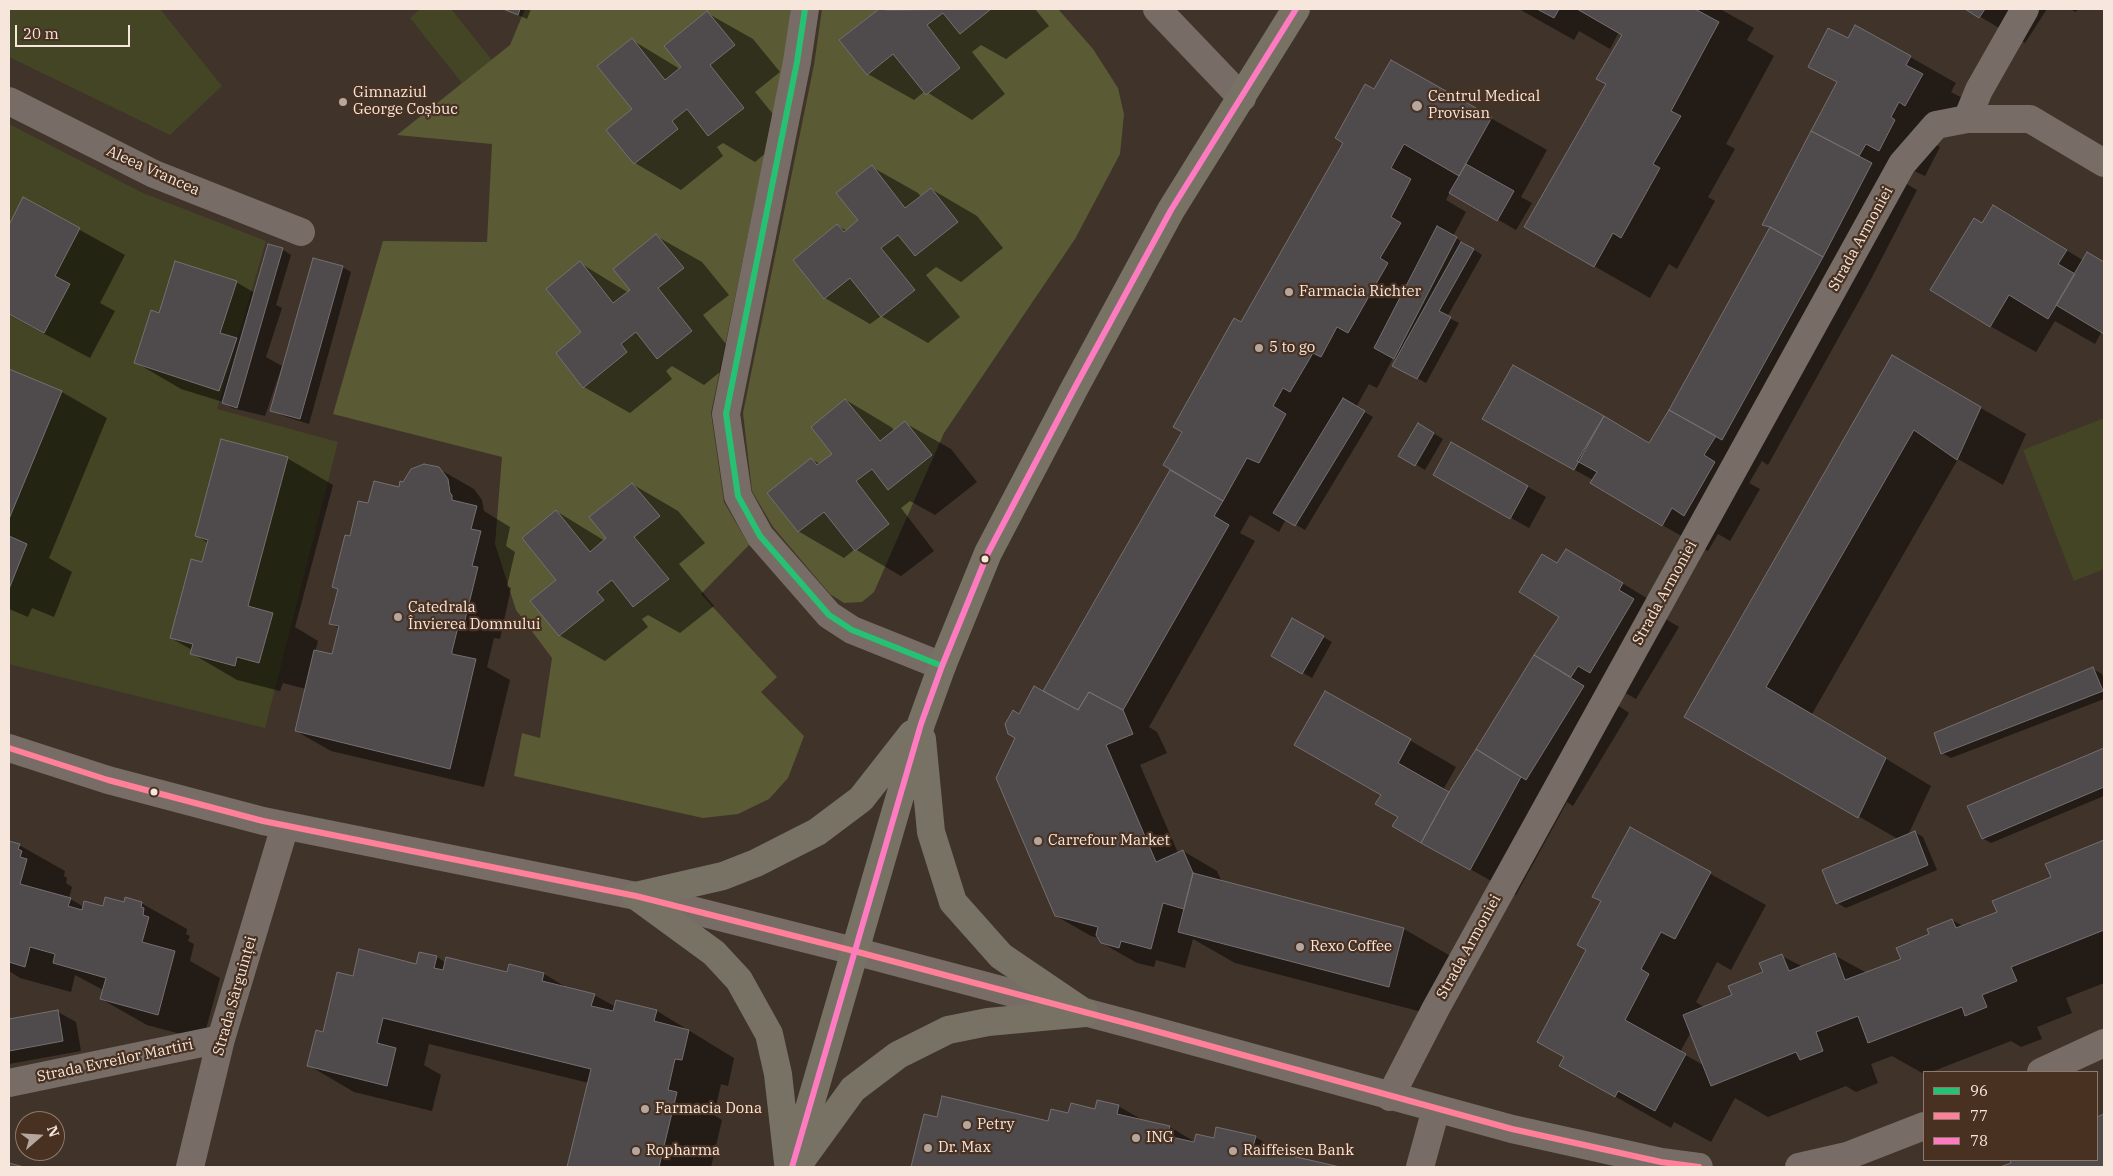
<!DOCTYPE html>
<html>
<head>
<meta charset="utf-8">
<style>
  body { margin:0 }
  #map { position:relative; width:2113px; height:1176px; overflow:hidden; background:#40332a; font-family:"IBM Plex Serif",serif }
  canvas { display:block }
  .frame { position:absolute; inset:0; border:10px solid #f6e6dc; pointer-events:none }
  .legend { position:absolute; left:1923px; top:1071px; width:175px; height:90px; box-sizing:border-box; background:#493121; border:1px solid #8e796c; margin:0; padding:6px 9px; list-style:none; font-size:15px; color:#f6e6dc }
  .legend li { display:flex; align-items:center; gap:10px; height:25px }
  .legend b { width:25px; border:1px solid #8e796c }
  .north { position:absolute; left:15px; top:1111px; width:50px; height:50px; box-sizing:border-box; background:#493121; border:1px solid #8e796c; border-radius:50%; rotate:71deg; font-size:14px; font-weight:700; line-height:20px; text-align:center; color:#f6e6dc }
  .north::after { content:''; display:block; margin:auto; width:18px; height:22px; background:#b6a79e; clip-path:polygon(50% 0,100% 100%,50% 72%,0 100%) }
  .scale { position:absolute; left:15px; top:25px; width:115px; height:22px; box-sizing:border-box; border:2px solid #f6e6dc; border-top:0; padding-left:6px; font-size:15px; line-height:18px; white-space:nowrap; color:#f6e6dc; -webkit-text-stroke:4px #493121; paint-order:stroke }
</style>
</head>
<body>
<div id="map">
<canvas width="2113" height="1176"></canvas>
<div class="frame"></div>
<ul class="legend">
<li><b style="height:6px;background:#26c172"></b>96</li>
<li><b style="height:6px;background:#ff8098"></b>77</li>
<li><b style="height:6px;background:#fe7ac1"></b>78</li>
</ul>
<div class="north">N</div>
<div class="scale">20 m</div>
</div>
<script>
const c = document.querySelector('canvas').getContext('2d');
c.lineJoin = 'round';
function fill(path, color) {
  c.fillStyle = color;
  c.fill(path, 'evenodd');
}
function toPath(rows) {
  const path = new Path2D();
  for (const r of rows) {
    path.moveTo(r[0], r[1]);
    for (let i = 2; i < r.length; i += 2) path.lineTo(r[i], r[i + 1]);
  }
  return path;
}
function strokePath(path, color, width, dash) {
  c.strokeStyle = color;
  c.lineWidth = width;
  c.lineCap = dash ? 'butt' : 'round';
  c.setLineDash(dash || []);
  c.stroke(path);
}
function drawText(font, color, halo, rows, align = 'center') {
  c.font = font + ' "IBM Plex Serif",serif';
  c.lineWidth = 4.5;
  c.setLineDash([]);
  c.textBaseline = 'middle';
  c.strokeStyle = halo;
  c.fillStyle = color;
  for (const [text, x, y, turn = 0] of rows) {
    c.save();
    c.translate(x, y);
    c.rotate((+turn || 0) * Math.PI / 180);
    c.textAlign = isNaN(turn) ? turn : align;
    if (halo) c.strokeText(text, 0, 0);
    c.fillText(text, 0, 0);
    c.restore();
  }
}
fill(toPath([
  [9,9,160,9,222,86,170,135,9,57],
  [420,9,451,9,492,60,462,83,410,18],
  [9,124,143,193,266,241,217,409,338,442,265,728,9,664],
  [2104,418,2104,569,2074,581,2023,450]
]), '#444525');
fill(toPath([
  [525,9,791,9,787,47,711,413,724,502,749,545,701,594,777,677,761,692,804,736,788,778,769,799,738,814,703,818,514,776,522,733,540,738,552,658,516,610,495,544,502,457,333,414,383,241,487,242,492,144,397,135,510,45],
  [822,9,1058,9,1093,49,1118,88,1124,114,1120,154,1075,239,944,433,874,592,862,602,844,603,830,594,773,527,752,491,743,413,814,65]
]), '#5a5b35');
fill(toPath([
  [505,9,531,9,527,19],
  [881,9,1035,9,1049,26,1006,59,981,45,972,52,1005,94,972,120,925,91,914,100,868,74,841,40],
  [1519,9,1720,9,1754,28,1747,40,1774,56,1726,144,1735,149,1708,197,1715,201,1677,269,1669,264,1650,298,1526,227,1607,84,1623,34,1619,32,1610,49,1579,31,1574,40],
  [1967,9,2047,9,2025,43],
  [2069,9,2078,9,2076,12],
  [707,13,753,39,780,72,755,92,789,134,755,162,723,143,717,147,723,156,681,190,635,163,608,130,634,109,632,40,680,69],
  [1848,40,1910,57,1956,83,1951,92,1968,101,1946,128,1936,145,1940,147,1925,176,1912,170,1905,183,1917,190,1869,283,1768,465,1762,461,1749,483,1760,489,1730,541,1718,534,1708,551,1662,525,1593,480,1530,445,1650,445,1771,229,1764,224,1838,83,1809,67],
  [1392,62,1547,150,1521,197,1532,203,1516,230,1450,192,1446,200,1466,212,1453,236,1482,255,1447,317,1459,323,1426,383,1394,365,1397,360,1393,358,1377,388,1369,384,1356,407,1373,417,1305,530,1286,519,1279,532,1250,515,1240,533,1255,541,1149,727,1157,732,1167,753,1140,765,1178,853,1183,851,1217,871,1222,882,1404,929,1459,961,1445,1018,1235,963,1193,939,1185,968,1156,960,1154,967,1137,963,1102,943,1099,938,1091,936,1056,916,1017,738,1020,715,1048,695,1185,477,1242,324],
  [872,167,918,193,921,197,931,189,977,216,1003,248,961,282,936,267,926,275,960,317,928,343,881,316,870,324,825,298,838,226,847,231,859,220],
  [24,199,125,255,100,303,115,311,90,358,9,315,9,227],
  [1982,224,2039,233,2084,261,2088,254,2104,263,2104,332,2102,331,2095,344,2055,321,2036,352,1990,326],
  [656,236,702,262,729,295,703,315,737,358,704,385,672,366,666,371,672,379,630,413,584,387,580,263,629,293,632,290],
  [282,249,291,255,276,305,282,308,266,357,282,366,265,416,232,408,223,402,181,389,135,362,160,315,236,282,255,293],
  [342,267,351,272,309,424,281,415,272,410],
  [1892,357,2026,434,2003,485,1958,459,1812,714,1931,786,1908,835,1914,832,1923,837,1937,870,1846,908,1837,903,1898,839,1686,717],
  [9,370,62,392,107,418,49,558,72,572,54,617,32,608,28,617,9,609],
  [846,400,891,427,895,431,905,423,951,449,977,482,935,515,910,501,901,508,934,551,901,576,855,549,844,558,798,531,811,459,820,464,834,454],
  [1418,424,1443,439,1425,470,1400,455],
  [1452,444,1546,497,1529,528,1435,475],
  [287,458,333,485,295,627,318,641,315,652,333,656,340,629,330,623,339,590,333,587,351,538,369,505,439,469,474,489,482,500,484,511,510,527,506,546,515,552,507,586,511,588,500,639,494,638,487,667,510,680,484,787,331,751,296,731,306,689,283,683,280,691,237,680,191,653,192,650,171,638,203,563,208,543,197,536],
  [632,484,678,511,705,543,679,564,714,606,680,633,648,615,642,619,648,627,605,661,559,635,556,511,605,541,608,538],
  [1558,564,1612,577,1668,611,1664,618,1679,627,1636,699,1624,692,1616,704,1629,713,1573,806,1567,802,1516,895,1440,852,1399,817,1382,794,1326,692,1456,767,1443,790,1449,794,1561,617],
  [1293,620,1332,642,1312,678,1273,655],
  [2093,669,2102,674,2104,679,2104,699,1951,758,1942,753],
  [2104,750,2104,796,1991,843,1982,838,1969,807],
  [1630,829,1766,905,1731,970,1717,962,1696,1002,1705,1008,1733,996,1764,973,1782,956,1803,967,1834,955,1867,973,1902,959,1930,935,1952,920,1963,926,1998,913,2052,878,2047,864,2104,841,2104,983,2066,998,2072,1013,2037,1027,2042,1039,2021,1047,2011,1041,1931,1072,1924,1072,1924,1074,1892,1056,1871,1064,1878,1083,1856,1092,1846,1086,1768,1117,1735,1098,1711,1142,1674,1122,1671,1128,1561,1066,1566,1057,1587,950,1602,901],
  [1691,1032,1705,1066,1680,1052],
  [9,842,19,845,65,871,64,876,67,878,66,883,72,887,69,898,84,907,104,908,141,903,187,929,186,934,190,936,188,941,194,944,190,961,220,978,203,1040,147,1025,101,999,103,990,75,975,71,992,20,978,9,971],
  [437,957,446,963,508,974,510,965,544,974,568,988,594,995,616,1007,657,1011,734,1058,728,1086,721,1084,714,1115,722,1120,711,1167,568,1167,589,1083,429,1044,424,1065,441,1075,432,1111,354,1092,308,1065,354,977,417,965],
  [58,1012,76,1022,81,1051,9,1064,9,1021],
  [1118,1106,1146,1122,1170,1127,1195,1142,1255,1137,1290,1157,1334,1167,912,1167,925,1116,938,1119,1049,1122,1069,1114],
  [2104,1116,2104,1167,2003,1167,2013,1163,2011,1160,2097,1160,2097,1119]
]), '#0007');
const building = toPath([
  [503,9,520,9,518,15,503,9],
  [879,9,888,10,991,9,960,34,943,13,927,25,960,68,926,95,893,54,867,75,839,40,879,9],
  [1537,9,1559,9,1554,18,1537,9],
  [1577,9,1695,9,1719,22,1671,111,1681,116,1653,164,1660,168,1621,238,1613,233,1594,267,1524,227,1606,84,1596,79,1622,35,1577,9],
  [1965,9,1985,9,1979,18,1965,9],
  [707,11,735,45,710,65,744,108,708,136,687,109,672,121,678,129,634,164,606,130,632,109,597,66,632,38,665,80,681,67,664,46,707,11],
  [1855,25,1911,56,1906,65,1923,74,1905,106,1899,102,1891,117,1895,120,1879,151,1866,144,1859,156,1811,131,1837,82,1808,67,1828,28,1848,38,1855,25],
  [1391,60,1492,117,1459,176,1404,144,1391,168,1411,179,1391,217,1401,223,1380,258,1388,263,1348,333,1337,327,1321,357,1313,353,1290,392,1283,388,1273,406,1286,414,1259,463,1247,458,1223,501,1163,465,1182,432,1173,427,1234,318,1241,322,1343,143,1335,138,1365,84,1374,89,1391,60],
  [1811,131,1872,163,1823,257,1770,227,1762,225,1811,131],
  [1466,164,1514,191,1497,221,1449,193,1466,164],
  [872,165,905,208,931,188,958,222,915,256,898,235,881,248,915,290,881,317,850,278,824,299,793,260,837,224,844,232,858,220,836,193,872,165],
  [23,197,80,228,55,276,70,284,44,333,9,314,9,225,23,197],
  [1993,205,2067,250,2058,264,2075,274,2048,319,2009,295,1990,327,1930,290,1974,218,1982,223,1993,205],
  [1437,226,1457,237,1394,359,1374,348,1437,226],
  [1770,227,1823,257,1722,440,1669,410,1770,227],
  [656,234,684,268,658,288,692,331,657,359,636,332,621,344,627,352,583,388,556,353,581,332,546,289,580,261,613,303,630,290,613,269,656,234],
  [1461,242,1474,249,1439,311,1451,317,1417,379,1392,366,1461,242],
  [268,244,283,248,237,408,222,403,268,244],
  [2087,252,2104,262,2104,334,2056,305,2087,252],
  [313,258,343,266,300,419,270,411,313,258],
  [175,261,237,281,220,333,237,338,219,391,134,363,151,310,159,313,175,261],
  [1892,355,1981,407,1957,460,1914,430,1766,687,1886,758,1858,818,1684,717,1892,355],
  [1513,365,1604,416,1574,470,1482,419,1513,365],
  [9,369,62,391,9,519,9,369],
  [1343,398,1365,411,1295,526,1273,513,1343,398],
  [845,399,880,441,905,421,932,455,888,490,872,469,856,481,889,524,855,551,824,512,798,532,767,493,811,458,817,465,832,454,811,427,845,399],
  [1669,410,1716,436,1704,455,1715,462,1684,516,1672,508,1662,526,1590,483,1597,472,1577,461,1604,416,1649,443,1669,410],
  [1418,423,1434,433,1415,466,1398,456,1418,423],
  [221,439,288,457,248,606,273,613,259,663,237,657,235,666,190,654,193,644,170,638,191,559,202,562,208,540,195,536,221,439],
  [1451,442,1528,486,1510,519,1433,475,1451,442],
  [424,464,439,467,448,479,450,493,452,495,452,500,477,506,471,529,481,531,472,566,478,567,477,571,465,620,460,619,452,651,452,654,476,659,450,769,295,731,314,650,332,654,339,626,329,624,338,589,332,587,345,535,350,536,358,501,368,503,374,481,399,487,400,481,403,482,411,469,424,464],
  [1170,470,1223,501,1214,516,1229,525,1123,710,1089,692,1078,710,1043,691,1170,470],
  [632,483,660,516,634,537,669,579,633,607,612,580,597,592,604,600,559,636,530,601,556,580,522,538,556,510,590,552,606,538,589,517,632,483],
  [9,536,27,544,9,589,9,536],
  [1566,549,1623,583,1619,590,1634,599,1590,673,1578,666,1571,677,1534,655,1559,617,1519,592,1542,554,1557,563,1566,549],
  [1292,618,1324,636,1302,674,1271,656,1292,618],
  [1534,655,1584,686,1526,780,1476,749,1534,655],
  [2093,667,2103,691,1941,754,1934,733,2093,667],
  [1034,686,1078,710,1089,692,1123,710,1133,734,1106,745,1156,862,1183,850,1193,873,1184,909,1163,903,1151,949,1121,941,1119,948,1101,943,1096,935,1098,927,1055,916,996,778,1015,738,1008,734,1005,724,1013,710,1019,714,1034,686],
  [1325,691,1411,739,1398,763,1449,792,1421,843,1392,826,1398,817,1375,804,1381,795,1294,745,1325,691],
  [2104,748,2104,787,1982,839,1967,806,2104,748],
  [1476,749,1521,777,1470,870,1421,843,1449,792,1476,749],
  [1630,827,1711,872,1675,939,1661,932,1641,969,1649,974,1625,1020,1686,1054,1655,1111,1618,1091,1615,1097,1559,1066,1564,1057,1537,1042,1586,950,1577,945,1601,901,1592,897,1630,827],
  [1915,831,1928,865,1836,904,1822,870,1915,831],
  [2104,840,2104,930,2011,967,2017,981,1982,995,1987,1007,1965,1016,1962,1007,1868,1043,1858,1016,1816,1032,1823,1051,1800,1060,1796,1052,1711,1086,1683,1015,1732,995,1728,986,1763,972,1759,963,1782,954,1789,971,1835,953,1845,980,1901,959,1896,948,1929,934,1927,929,1952,919,1956,928,1997,912,1992,901,2051,877,2045,864,2104,840],
  [9,841,20,844,18,849,22,851,20,857,27,859,20,884,71,898,68,906,82,910,84,901,103,906,105,897,124,902,125,897,142,902,141,907,144,908,143,915,149,917,142,942,175,951,158,1015,100,999,106,978,53,963,55,954,30,947,25,967,9,962,9,841],
  [1193,873,1404,928,1389,987,1178,932,1193,873],
  [359,949,416,964,419,952,437,956,434,968,443,970,446,957,507,972,509,964,544,973,542,981,595,994,591,1006,613,1011,616,1000,657,1010,654,1021,689,1030,682,1060,675,1059,668,1090,677,1092,659,1167,567,1167,591,1069,383,1018,377,1043,396,1048,387,1086,307,1066,316,1030,323,1032,337,972,353,976,359,949],
  [58,1010,63,1041,9,1051,9,1019,58,1010],
  [942,1096,1048,1121,1051,1109,1068,1113,1071,1103,1095,1109,1097,1100,1119,1105,1117,1114,1170,1126,1167,1136,1194,1142,1196,1134,1214,1138,1216,1127,1256,1136,1253,1147,1340,1167,911,1167,924,1114,937,1117,942,1096],
  [2104,1114,2104,1167,2000,1167,2011,1163,2010,1160,2097,1160,2097,1117,2104,1114],
  [9,1163,24,1167,9,1167,9,1163]
]);
fill(building, '#4f4a4b');
strokePath(building, '#756f71', 1);
strokePath(toPath([
  [805,9,797,62,726,414,738,496,760,536,829,615,852,630,942,666],
  [9,101,154,174,301,232],
  [1967,119,1979,90,2025,9],
  [9,1083,221,1039],
  [1390,1097,1436,1008,1902,164,1936,125,1967,119,2030,119,2104,163],
  [190,1167,221,1039,285,826],
  [1420,1167,1436,1109]
]), '#776d66', 28);
strokePath(toPath([
  [1157,9,1242,98],
  [854,951,1141,1027,1512,1129,1661,1162,1699,1167],
  [2041,1072,2104,1043],
  [1799,1167,1847,1156,1924,1126]
]), '#776d66', 28);
strokePath(toPath([
  [9,748,108,780,263,821,636,896,854,951]
]), '#776d66', 28);
strokePath(toPath([
  [922,739,931,832,953,902,1001,956,1085,1013],
  [636,896,723,876,756,863,817,832,861,799,912,734],
  [636,896,714,953,739,980,769,1034,778,1074,788,1163],
  [800,1162,853,1089,898,1055,948,1030,988,1022,1085,1013],
  [792,1167,921,724,942,666,988,553,1074,389,1171,210,1296,9]
]), '#777264', 28);
strokePath(toPath([
  [805,9,797,62,726,414,738,496,760,536,829,615,852,630,942,666]
]), '#26c172', 6);
strokePath(toPath([
  [9,748,108,780,263,821,636,896,854,951,1141,1027,1512,1129,1661,1162,1699,1167]
]), '#ff8098', 6);
strokePath(toPath([
  [792,1167,921,724,942,666,988,553,1074,389,1171,210,1296,9]
]), '#fe7ac1', 6);
for (const [x, y, r, color] of [
  [343,102,5,"#b6a79e"],
  [1417,106,6,"#b6a79e"],
  [1289,292,5,"#b6a79e"],
  [1259,348,5,"#b6a79e"],
  [985,559,4.5,"#f6e6dc"],
  [398,617,5,"#b6a79e"],
  [154,792,4.5,"#f6e6dc"],
  [1038,841,5,"#b6a79e"],
  [1300,947,5,"#b6a79e"],
  [645,1109,5,"#b6a79e"],
  [967,1125,5,"#b6a79e"],
  [1136,1138,5,"#b6a79e"],
  [928,1148,5,"#b6a79e"],
  [636,1151,5,"#b6a79e"],
  [1233,1151,5,"#b6a79e"]
]) {
  const dot = new Path2D();
  dot.arc(x, y, r, 0, 2 * Math.PI);
  c.fillStyle = color;
  c.fill(dot);
  strokePath(dot, '#493121', 2);
}
drawText('15px', '#f6e6dc', '#493121', [
  ["Gimnaziul",353,93],
  ["George Coșbuc",353,110],
  ["Centrul Medical",1428,97],
  ["Provisan",1428,114],
  ["Farmacia Richter",1299,292],
  ["5 to go",1269,348],
  ["Catedrala",408,608],
  ["Învierea Domnului",408,625],
  ["Carrefour Market",1048,841],
  ["Rexo Coffee",1310,947],
  ["Farmacia Dona",655,1109],
  ["Petry",977,1125],
  ["ING",1146,1138],
  ["Dr. Max",938,1148],
  ["Ropharma",646,1151],
  ["Raiffeisen Bank",1243,1151]
], 'left');
drawText('15px', '#f6e6dc', '#493121', [
  ["Aleea Vrancea",153,171,24],
  ["Strada Armoniei",1861,239,-61],
  ["Strada Armoniei",1665,593,-61],
  ["Strada Armoniei",1469,947,-61],
  ["Strada Sârguinței",235,996,-74],
  ["Strada Evreilor Martiri",115,1061,-12]
]);
</script>
</body>
</html>
